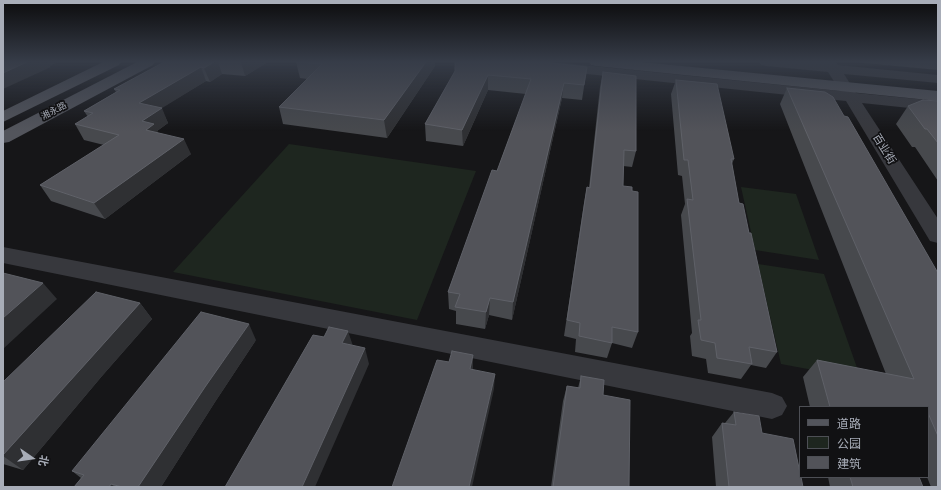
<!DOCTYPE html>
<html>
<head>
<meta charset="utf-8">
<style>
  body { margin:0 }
  #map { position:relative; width:941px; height:490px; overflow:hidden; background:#161618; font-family:Cabin,"Noto Sans SC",sans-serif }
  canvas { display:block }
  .frame { position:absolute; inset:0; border:4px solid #a8adb8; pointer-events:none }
  .legend { position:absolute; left:799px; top:406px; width:130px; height:72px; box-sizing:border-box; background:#111113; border:1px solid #4d4f55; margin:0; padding:5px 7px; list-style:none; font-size:12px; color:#a8adb8 }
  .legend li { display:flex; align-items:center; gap:8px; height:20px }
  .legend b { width:20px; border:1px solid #4d4f55 }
  .north { position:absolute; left:12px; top:438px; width:40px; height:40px; -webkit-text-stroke:3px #111113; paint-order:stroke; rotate:103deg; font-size:11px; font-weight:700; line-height:16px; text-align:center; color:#a8adb8 }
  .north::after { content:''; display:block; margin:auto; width:14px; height:18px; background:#a8adb8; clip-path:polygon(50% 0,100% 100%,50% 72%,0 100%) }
</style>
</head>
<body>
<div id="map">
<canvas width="941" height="490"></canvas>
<div class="frame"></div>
<ul class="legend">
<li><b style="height:5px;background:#53555c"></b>道路</li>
<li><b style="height:11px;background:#1e261f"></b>公园</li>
<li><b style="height:11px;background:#525359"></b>建筑</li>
</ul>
<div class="north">北</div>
</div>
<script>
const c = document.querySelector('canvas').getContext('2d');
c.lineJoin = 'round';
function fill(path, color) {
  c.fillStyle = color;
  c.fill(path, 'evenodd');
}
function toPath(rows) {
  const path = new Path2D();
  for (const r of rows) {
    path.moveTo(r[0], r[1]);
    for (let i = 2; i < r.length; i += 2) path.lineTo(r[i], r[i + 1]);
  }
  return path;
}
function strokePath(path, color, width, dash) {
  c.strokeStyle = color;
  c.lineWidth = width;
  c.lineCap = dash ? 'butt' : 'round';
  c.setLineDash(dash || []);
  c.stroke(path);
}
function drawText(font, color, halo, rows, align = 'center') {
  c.font = font + ' Cabin,"Noto Sans SC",sans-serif';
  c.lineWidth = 3.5;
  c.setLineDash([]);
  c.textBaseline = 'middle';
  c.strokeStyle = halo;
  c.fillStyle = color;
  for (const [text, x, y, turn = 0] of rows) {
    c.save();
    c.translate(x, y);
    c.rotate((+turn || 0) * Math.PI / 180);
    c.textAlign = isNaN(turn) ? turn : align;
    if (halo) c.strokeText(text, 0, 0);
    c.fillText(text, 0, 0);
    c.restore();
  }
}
fill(toPath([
  [289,144,476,171,417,320,173,272],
  [741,187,796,194,819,260,755,250],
  [758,264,824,274,861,379,781,364]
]), '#1e261f');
fill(toPath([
  [503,62,553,62,840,91,828,72,766,66,761,65,759,62,836,62,838,65,938,75,938,83,844,74,856,93,938,101,938,111,862,103,938,219,938,243,930,241,846,101,510,66,505,65,503,62],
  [3,247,772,393,782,397,787,406,782,415,772,419,3,263,3,247]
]), '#37383d');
fill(toPath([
  [103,62,121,62,119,65,3,122,3,111,103,62],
  [137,62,155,62,153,65,9,142,3,143,3,131,137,62],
  [589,62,641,62,938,91,938,101,596,66,591,65,589,62]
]), '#53555c');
fill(toPath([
  [164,62,268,62,245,76,222,74,210,82,206,81,161,108,168,123,157,131,158,133,191,154,105,219,51,201,40,185,104,145,84,140,75,124,88,117,84,111,116,92,114,89],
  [296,62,435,66,387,138,283,124,279,107,307,79,300,78],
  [853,62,938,62,938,70],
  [587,67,582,100,562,98,512,320,489,315,485,329,456,324,456,311,449,309,448,292,497,171,526,94,488,90,463,146,426,141,425,124,455,71],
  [603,72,636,151,632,167,623,166,623,186,638,332,632,348,612,343,607,358,575,352,576,339,564,336,584,203,587,187,589,188,600,87],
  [676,80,734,159,732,164,739,203,749,233,777,352,766,368,751,365,741,379,708,373,706,359,692,356,690,336,692,333,681,215,685,204,682,176,678,175,671,94],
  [787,88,844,116,938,273,938,487,931,487,927,477,928,477,928,407,810,407,803,377,817,360,886,374,780,104],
  [938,101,938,181,915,147,912,147,896,124,908,106],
  [140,303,152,319,102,376,23,470,3,464,3,382],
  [256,340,215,402,161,487,74,487,81,478,72,471],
  [581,376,603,395,629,487,551,487,563,401,567,386,578,388],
  [734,412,762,433,803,487,716,487,712,437,722,423,725,423],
  [828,477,919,477,923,487,830,487]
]), '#47494d');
fill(toPath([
  [27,62,58,62,50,66,51,67,3,89,3,73],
  [214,62,218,62,222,74,210,82,204,68],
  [241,62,268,62,245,76],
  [426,62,435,62,435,66,387,138,384,120],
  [201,67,206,81,146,118,139,103],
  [488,75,488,90,463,146,462,130],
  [564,83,562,98,512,320,513,302],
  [162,108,168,123,157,131,161,139,154,145,142,121],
  [184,139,191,154,105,219,94,203],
  [43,283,57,299,3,349,3,318],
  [490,298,489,315,485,329,486,312],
  [140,303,152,319,102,376,23,470,3,456,3,455,88,361],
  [249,324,256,340,215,402,161,487,138,487,205,387],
  [348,331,353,346,342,343],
  [365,348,369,364,315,487,302,487],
  [473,355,473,371,470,369],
  [495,374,494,389,472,487,469,487],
  [111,484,115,487,109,487]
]), '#2f3033');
const building = toPath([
  [3,62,27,62,3,73,3,62],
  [164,62,214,62,204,68,201,67,139,103,162,108,142,121,154,124,146,130,184,139,94,203,40,185,119,135,75,124,93,113,84,111,120,90,114,89,164,62],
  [298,62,426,62,384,120,279,107,322,64,298,62],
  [455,62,543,62,587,67,584,85,564,83,513,302,490,298,486,312,455,307,460,294,448,292,492,170,497,171,531,79,488,75,462,130,425,124,455,71,455,62],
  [603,72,636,76,636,151,624,150,623,186,632,187,632,191,638,192,638,332,612,327,612,343,579,336,580,323,567,320,587,187,590,188,603,72],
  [676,80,717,84,734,159,731,159,739,203,743,204,749,233,751,233,777,352,749,347,752,364,717,358,715,343,701,340,698,320,701,320,687,199,693,200,688,160,684,160,676,80],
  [787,88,825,92,833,97,844,116,848,117,938,273,938,436,928,413,928,407,830,407,817,360,914,379,787,88],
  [923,100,938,101,938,143,927,129,925,129,908,106,923,100],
  [3,273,43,283,3,318,3,273],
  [96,292,140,303,88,361,3,455,3,382,96,292],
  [201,312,249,324,205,387,138,487,122,487,111,484,109,487,74,487,84,475,72,471,201,312],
  [329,327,348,331,342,343,365,348,302,487,225,487,313,335,324,337,329,327],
  [452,351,473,355,470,369,495,374,469,487,392,487,437,360,449,362,452,351],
  [581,376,604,380,603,395,630,400,629,487,553,487,567,386,580,388,581,376],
  [734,412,759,416,762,433,793,439,800,473,800,477,801,477,803,487,729,487,722,423,736,425,734,412],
  [850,477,919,477,923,487,853,487,850,477]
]);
fill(building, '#525359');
strokePath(building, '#5f6168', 1);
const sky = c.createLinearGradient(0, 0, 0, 131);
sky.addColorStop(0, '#0c0c0d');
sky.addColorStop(0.47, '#363c48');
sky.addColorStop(1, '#363c4800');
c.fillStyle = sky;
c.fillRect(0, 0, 941, 131);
drawText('9px', '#a8adb8', '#111113', [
  ["湘永路",54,111,-28]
]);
drawText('11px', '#a8adb8', '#111113', [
  ["百业街",884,149,58]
]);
</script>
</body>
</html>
